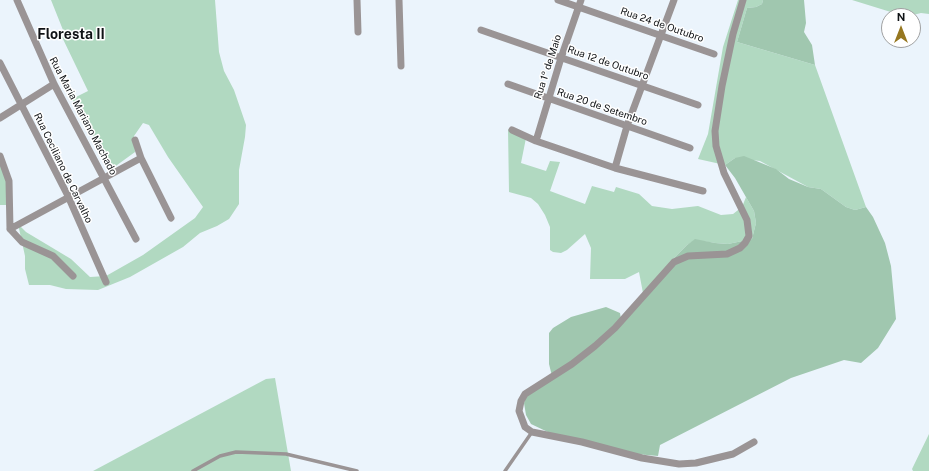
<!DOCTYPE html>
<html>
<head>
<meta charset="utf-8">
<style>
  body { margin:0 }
  #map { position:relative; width:929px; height:471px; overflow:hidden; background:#ebf4fc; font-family:"Public Sans",sans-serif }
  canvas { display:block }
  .north { position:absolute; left:881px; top:8px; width:40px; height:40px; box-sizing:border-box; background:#fff; border:1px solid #9fa0a1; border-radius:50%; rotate:0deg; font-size:11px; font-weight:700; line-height:16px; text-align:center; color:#0f1215 }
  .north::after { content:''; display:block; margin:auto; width:14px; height:18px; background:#967720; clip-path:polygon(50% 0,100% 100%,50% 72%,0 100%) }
</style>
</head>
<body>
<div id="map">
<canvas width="929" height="471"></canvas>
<div class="north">N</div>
</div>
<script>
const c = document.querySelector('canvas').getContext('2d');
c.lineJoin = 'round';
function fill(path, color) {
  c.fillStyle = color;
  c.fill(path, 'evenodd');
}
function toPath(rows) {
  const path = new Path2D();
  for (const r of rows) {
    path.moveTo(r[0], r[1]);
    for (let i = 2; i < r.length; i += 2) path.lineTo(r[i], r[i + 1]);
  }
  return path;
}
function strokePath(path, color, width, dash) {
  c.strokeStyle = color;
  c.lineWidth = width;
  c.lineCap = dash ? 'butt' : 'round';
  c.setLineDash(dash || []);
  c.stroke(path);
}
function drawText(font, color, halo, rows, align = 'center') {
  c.font = font + ' "Public Sans",sans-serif';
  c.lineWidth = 3;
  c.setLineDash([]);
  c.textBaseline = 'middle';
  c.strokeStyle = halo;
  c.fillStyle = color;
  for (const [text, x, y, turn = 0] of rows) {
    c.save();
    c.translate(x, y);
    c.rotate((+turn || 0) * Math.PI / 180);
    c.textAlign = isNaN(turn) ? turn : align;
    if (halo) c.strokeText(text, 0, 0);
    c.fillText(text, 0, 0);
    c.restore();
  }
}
fill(toPath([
  [51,0,215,0,219,52,224,71,234,90,246,125,245,137,239,170,239,204,229,219,217,226,200,233,183,247,130,277,98,290,66,289,50,285,29,285,25,269,25,256,18,224,26,232,71,259,90,277,106,276,143,255,195,218,203,207,168,157,149,125,143,123,134,136,135,152,113,168,81,117,72,99,88,91,62,37,65,35],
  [738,0,763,0,762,4,756,7,747,8,737,42,815,65,866,207,855,210,846,207,821,189,808,187,760,161,735,158,725,165,698,159,708,134,723,47],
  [852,0,929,0,929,14,921,13,909,16,894,13],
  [508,129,526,138,521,163,546,171,550,161,560,162,550,191,585,204,592,186,614,192,616,187,639,194,652,206,672,209,698,206,721,215,733,214,742,207,746,197,754,211,756,223,752,239,728,244,715,243,695,240,687,245,674,258,643,293,639,272,625,279,590,279,591,248,585,234,567,250,561,253,553,252,550,250,550,227,545,215,538,204,531,198,509,192],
  [0,154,12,205,0,205],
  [275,378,291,471,93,471,266,379],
  [929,434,929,471,913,471,912,469]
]), '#b1d9c1');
fill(toPath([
  [763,0,804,0,806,23,804,32,812,45,815,65,737,42,747,8,756,7,762,4],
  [744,156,776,169,789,179,808,187,821,189,846,207,855,210,866,207,873,217,885,243,891,266,896,319,878,348,861,363,844,360,791,378,660,445,658,456,636,454,552,434,531,424,526,415,524,403,526,395,552,376,549,364,549,333,553,328,571,317,606,307,620,313,621,319,674,258,687,245,695,239,715,243,728,244,752,239,756,223,754,211,735,178,725,165,735,158]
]), '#a0c7af');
strokePath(toPath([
  [193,471,220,456,236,452,286,454,357,471],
  [505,471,532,432]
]), '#9a9495', 3.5);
strokePath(toPath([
  [17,0,54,84,136,239],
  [357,0,358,32],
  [399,0,401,66],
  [558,0,714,54],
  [743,0,733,34,722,86,715,131,716,146,724,173,747,220,749,236,745,243,740,248,727,254,688,256,674,262,615,328,595,346,572,364,525,394,521,401,519,411,525,427,532,432,582,442,642,458,679,464,696,463,733,454,754,442],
  [481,30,698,105],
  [0,63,68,196,106,282],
  [508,84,690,148],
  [0,118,54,84],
  [512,130,536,141,615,168,703,191],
  [135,140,141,158,171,218],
  [536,141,561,58,581,0],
  [0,156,9,181,10,229,22,242,53,256,73,276],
  [615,168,627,126,674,0],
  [10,229,141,158]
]), '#9a9495', 7);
drawText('10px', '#0f1215', '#fff', [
  ["Rua 24 de Outubro",662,25,19],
  ["Rua 12 de Outubro",608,63,19],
  ["Rua 1º de Maio",548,67,-72],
  ["Rua 20 de Setembro",602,107,19],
  ["Rua Maria Mariano Machado",83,116,62],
  ["Rua Ceciliano de Carvalho",63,168,64]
]);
drawText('bold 14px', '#0f1215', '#fff', [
  ["Floresta II",71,35]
]);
</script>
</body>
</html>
